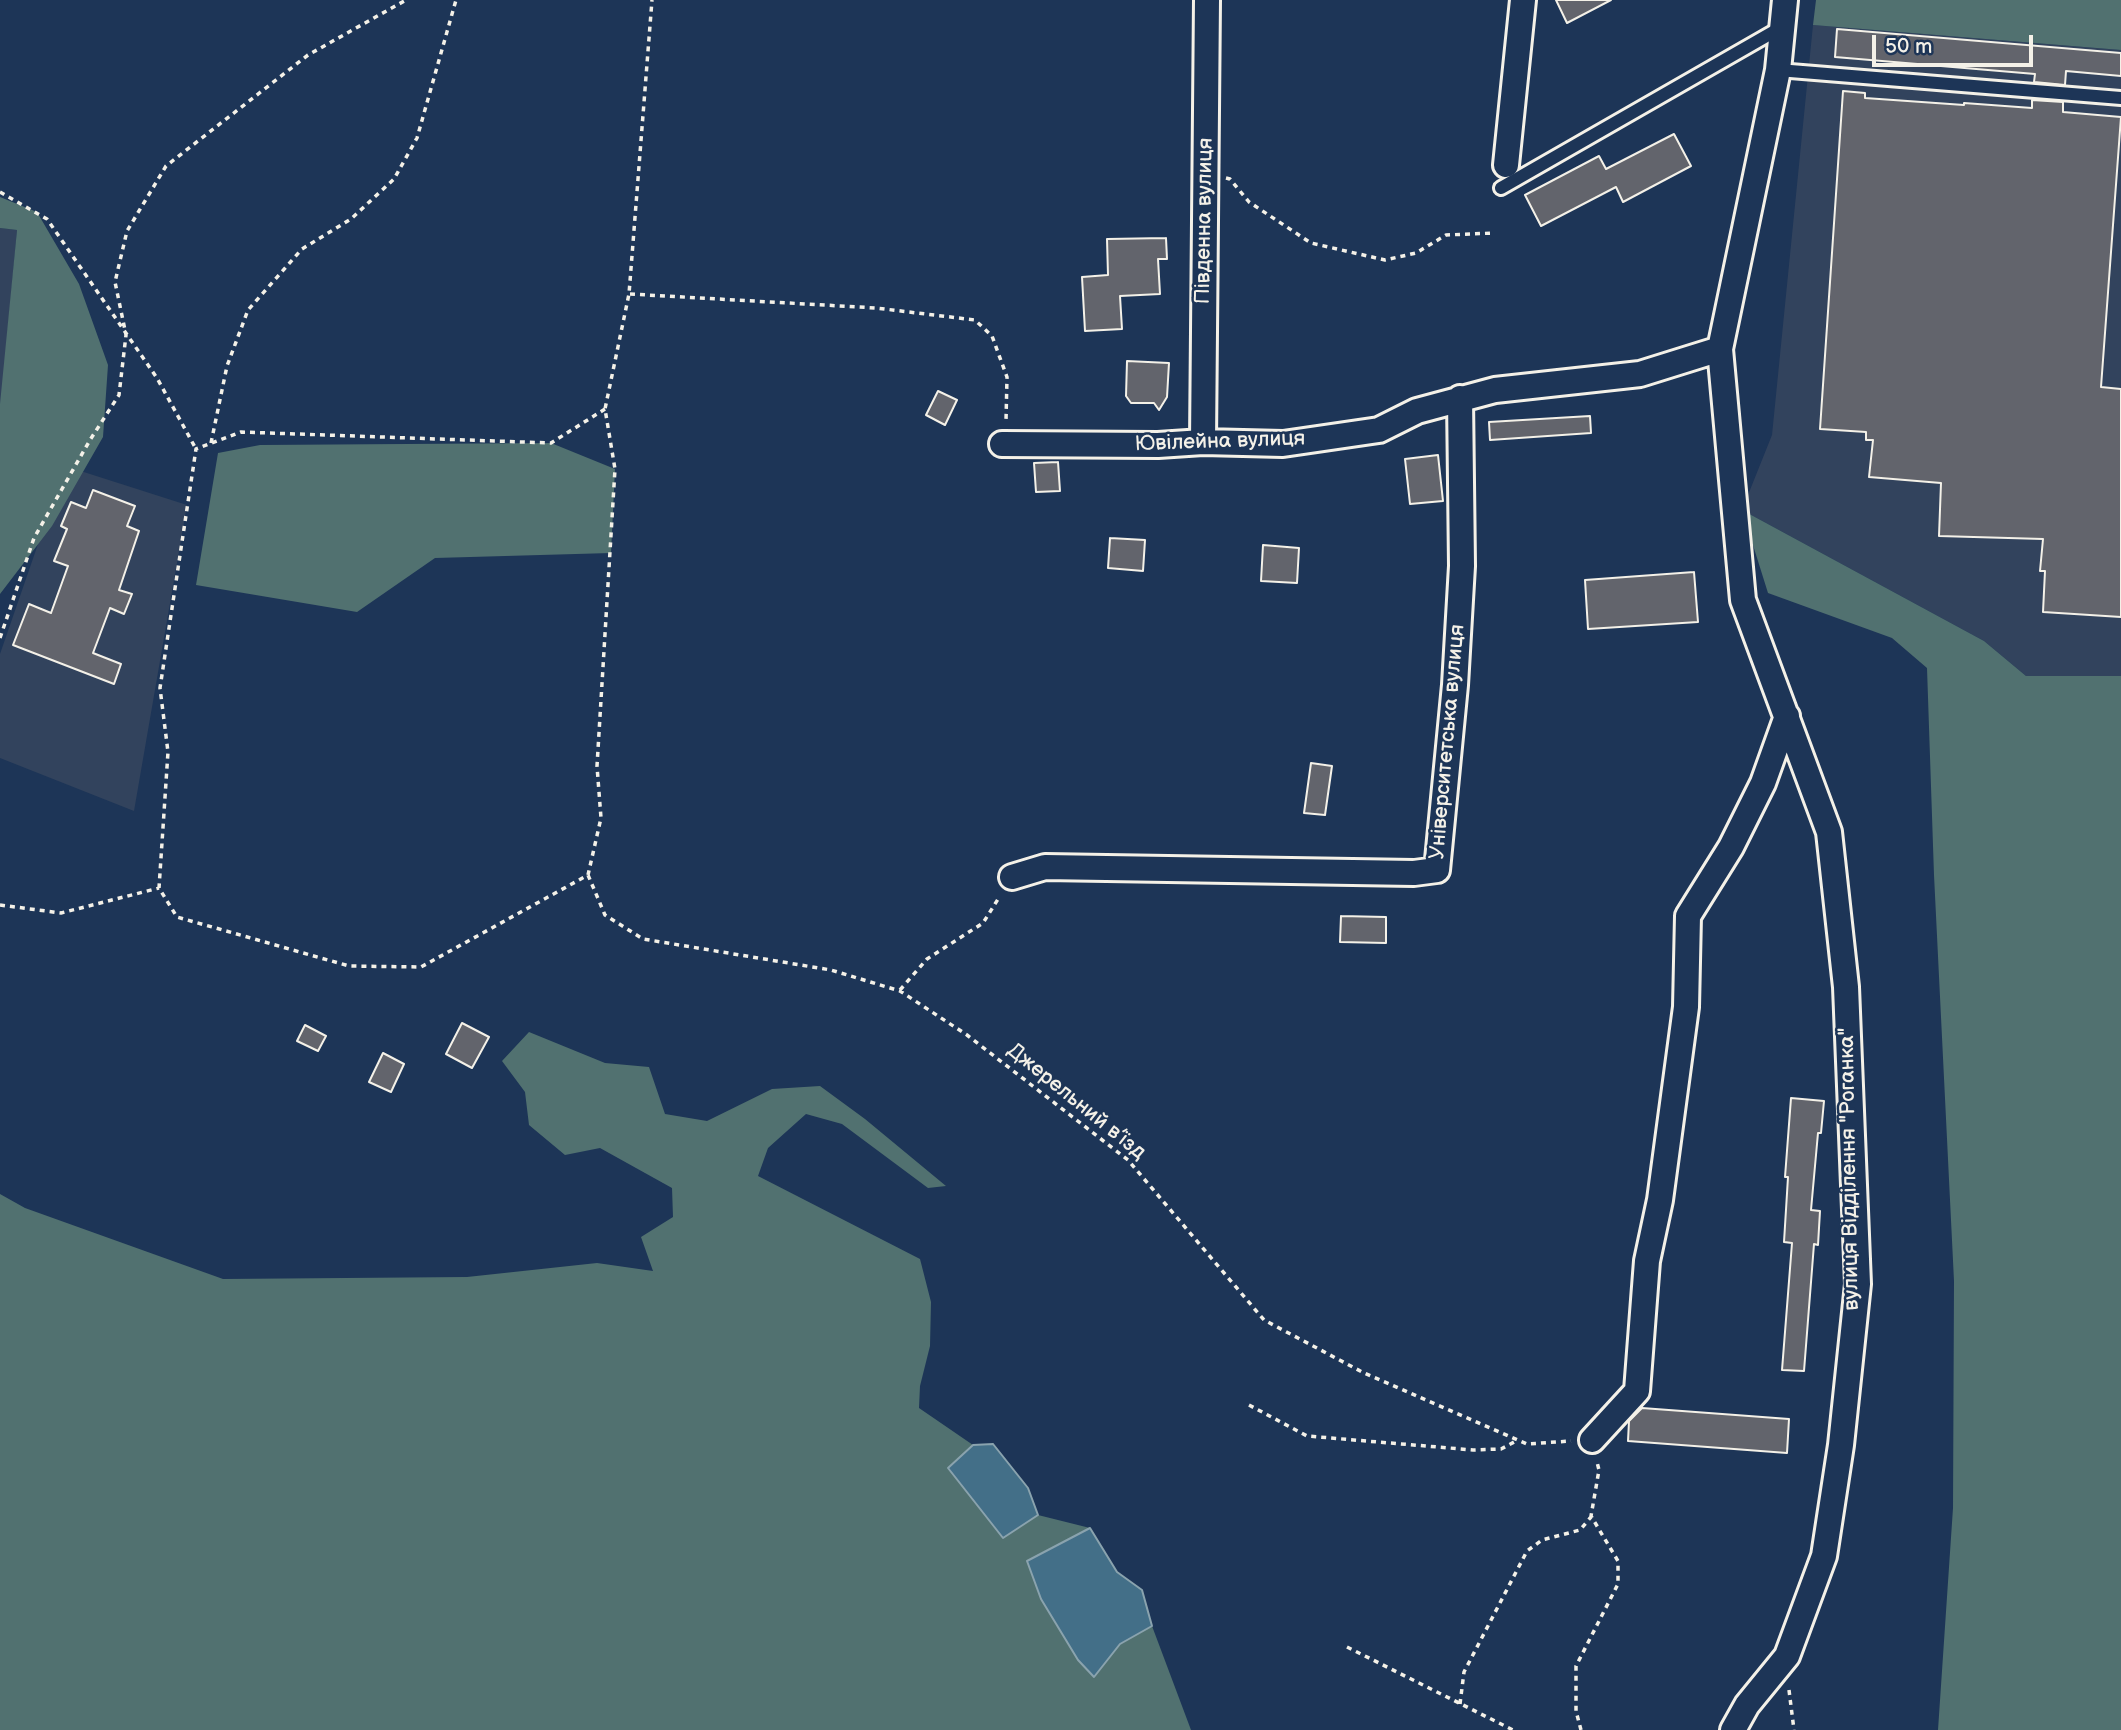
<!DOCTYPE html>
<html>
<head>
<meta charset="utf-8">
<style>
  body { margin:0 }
  #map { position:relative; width:2121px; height:1730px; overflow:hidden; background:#1d3557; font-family:"Balsamiq Sans",sans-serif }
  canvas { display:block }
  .scale { position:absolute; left:1872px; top:35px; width:161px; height:32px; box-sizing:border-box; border:4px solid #f4f1e8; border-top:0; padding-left:9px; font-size:21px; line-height:24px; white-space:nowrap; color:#f4f1e8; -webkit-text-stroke:5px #1d3557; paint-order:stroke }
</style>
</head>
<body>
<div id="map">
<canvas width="2121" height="1730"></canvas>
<div class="scale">50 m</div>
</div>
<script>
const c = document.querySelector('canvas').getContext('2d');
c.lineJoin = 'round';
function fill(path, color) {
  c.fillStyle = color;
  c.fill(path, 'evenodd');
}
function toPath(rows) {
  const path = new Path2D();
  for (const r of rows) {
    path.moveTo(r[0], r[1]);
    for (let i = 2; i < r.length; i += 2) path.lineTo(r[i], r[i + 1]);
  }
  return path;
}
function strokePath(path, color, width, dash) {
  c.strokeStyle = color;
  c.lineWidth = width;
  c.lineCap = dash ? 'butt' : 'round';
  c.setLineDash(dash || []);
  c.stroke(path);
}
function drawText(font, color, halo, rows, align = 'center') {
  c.font = font + ' "Balsamiq Sans",sans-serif';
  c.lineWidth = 5;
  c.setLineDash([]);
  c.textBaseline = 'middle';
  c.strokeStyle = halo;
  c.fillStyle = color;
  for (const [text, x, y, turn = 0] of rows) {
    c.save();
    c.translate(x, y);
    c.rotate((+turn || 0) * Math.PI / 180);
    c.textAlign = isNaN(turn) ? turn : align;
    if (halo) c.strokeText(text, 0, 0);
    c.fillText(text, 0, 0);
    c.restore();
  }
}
fill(toPath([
  [1813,25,2121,50,2121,676,2026,676,1984,641,1742,510,1772,435],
  [0,228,17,230,1,405,0,404],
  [65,466,187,505,134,811,0,758,0,654]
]), '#32435d');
fill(toPath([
  [1816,0,2121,0,2121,50,1813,25],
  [0,197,37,212,79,284,108,365,103,437,52,526,0,594,0,404,17,230,0,228],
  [551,443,615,469,611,553,435,558,357,612,196,585,218,453,260,445],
  [1742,510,1984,641,2026,676,2121,676,2121,1730,1938,1730,1953,1508,1954,1281,1934,875,1927,668,1892,638,1768,593],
  [529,1032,605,1063,649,1067,665,1114,707,1121,772,1089,820,1086,865,1119,946,1186,928,1188,842,1124,806,1114,768,1148,758,1176,920,1259,931,1302,930,1346,920,1386,919,1408,973,1445,949,1468,1003,1538,1038,1515,1090,1528,1027,1561,1120,1644,1152,1626,1191,1730,0,1730,0,1194,25,1208,223,1279,467,1277,597,1263,653,1271,641,1237,673,1217,672,1188,600,1148,565,1155,529,1125,525,1092,502,1061]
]), '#517170');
const water = toPath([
  [993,1444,1028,1488,1038,1515,1003,1538,948,1468,973,1445,993,1444],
  [1090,1528,1117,1572,1142,1590,1152,1626,1120,1644,1094,1677,1078,1660,1041,1599,1027,1561,1090,1528]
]);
fill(water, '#436f88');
strokePath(water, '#8aa3ae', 2);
const building = toPath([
  [1556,0,1611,0,1567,23,1556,0],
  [1837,29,2121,53,2121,76,2066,71,2065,85,2034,82,2035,74,1835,57,1837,29],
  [1843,91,1865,93,1865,98,1964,105,1964,103,2032,108,2032,100,2063,102,2063,112,2121,117,2101,387,2121,389,2121,617,2043,612,2045,571,2040,571,2043,539,1939,536,1941,483,1869,477,1873,440,1866,440,1866,432,1820,429,1843,91],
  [1674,134,1691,166,1623,202,1616,187,1541,226,1525,195,1599,156,1606,169,1674,134],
  [1166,238,1167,259,1158,259,1160,294,1120,296,1122,329,1085,331,1082,277,1108,275,1107,239,1166,238],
  [1127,361,1169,363,1167,397,1159,410,1154,403,1131,403,1126,396,1127,361],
  [938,391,957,400,945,425,926,415,938,391],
  [1590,416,1591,433,1490,440,1489,422,1590,416],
  [1438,455,1443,501,1410,504,1405,459,1438,455],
  [1058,462,1060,491,1036,492,1034,463,1058,462],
  [93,490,135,506,127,526,139,531,119,590,132,594,124,614,110,608,93,653,121,664,114,684,13,645,29,604,51,613,68,566,54,561,67,529,61,526,71,502,86,508,93,490],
  [1110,538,1145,540,1143,571,1108,568,1110,538],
  [1263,545,1299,548,1297,583,1261,581,1263,545],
  [1694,572,1698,622,1588,629,1585,580,1694,572],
  [1311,763,1332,766,1325,815,1304,813,1311,763],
  [1341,916,1386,917,1386,943,1340,942,1341,916],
  [462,1023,489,1037,472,1068,446,1054,462,1023],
  [305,1025,326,1036,318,1051,297,1041,305,1025],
  [383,1053,404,1064,391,1092,369,1082,383,1053],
  [1791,1098,1824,1101,1821,1133,1818,1133,1811,1210,1820,1211,1818,1245,1814,1244,1804,1371,1782,1370,1792,1243,1784,1242,1788,1177,1785,1177,1791,1098],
  [1642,1408,1789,1419,1787,1453,1628,1441,1629,1421,1642,1408]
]);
fill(building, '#62646c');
strokePath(building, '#f4f1e8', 2);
const lane = toPath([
  [1778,70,2121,98],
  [1501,188,1782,27]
]);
const street = toPath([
  [1506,165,1523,0],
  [1203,442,1207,0],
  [1002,444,1158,445,1203,442,1283,444,1379,430,1417,411,1495,390,1640,374,1720,349],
  [1012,877,1045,867,1414,873,1437,870,1455,685,1462,566,1460,398],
  [1592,1440,1637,1391,1647,1261,1660,1200,1686,1007,1688,916,1731,847,1763,783,1787,716],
  [1733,1730,1747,1705,1787,1656,1824,1556,1841,1445,1858,1284,1846,987,1829,832,1743,600,1720,349,1778,70,1785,0]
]);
strokePath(lane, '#f4f1e8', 18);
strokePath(street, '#f4f1e8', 30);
strokePath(toPath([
  [1226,178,1230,179,1249,202,1311,243,1385,260,1416,253,1446,235,1494,233],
  [0,192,47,219,157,378,196,449],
  [630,294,876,308,975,320,992,336,1007,377,1006,421],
  [605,409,551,443,241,432,196,449,160,688,168,752,159,888,177,917,349,966,421,967,588,875,601,818,597,766,615,469,605,409,629,294,652,0],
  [211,443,227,366,248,310,302,249,351,219,394,179,417,138,456,0],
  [0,638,34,538,90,440,119,395,126,335,115,282,127,231,166,166,308,55,406,0],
  [588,875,605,915,643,939,831,970,900,991,967,1035,1128,1160,1264,1320,1364,1373,1527,1444,1571,1441],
  [0,905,61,913,159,888],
  [900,990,927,959,983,923,1000,896],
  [1249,1405,1307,1436,1473,1450,1501,1449,1518,1440],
  [1347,1647,1513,1730],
  [1789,1690,1794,1730],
  [1460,1704,1464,1672,1527,1551,1542,1540,1580,1530,1591,1517],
  [1581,1730,1576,1711,1576,1666,1618,1584,1618,1561,1591,1516,1599,1470,1597,1462]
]), '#f4f1e8', 3.5, [5, 5]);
strokePath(lane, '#1d3557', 12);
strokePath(street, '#1d3557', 24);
drawText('21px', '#f4f1e8', '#1d3557', [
  ["Південна вулиця",1205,221,-89],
  ["Ювілейна вулиця",1220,442,-2],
  ["Університетська вулиця",1448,742,-85],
  ["Джерельний в’їзд",1076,1102,39],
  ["вулиця Відділення \"Роганка\"",1850,1169,-91]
]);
</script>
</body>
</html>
